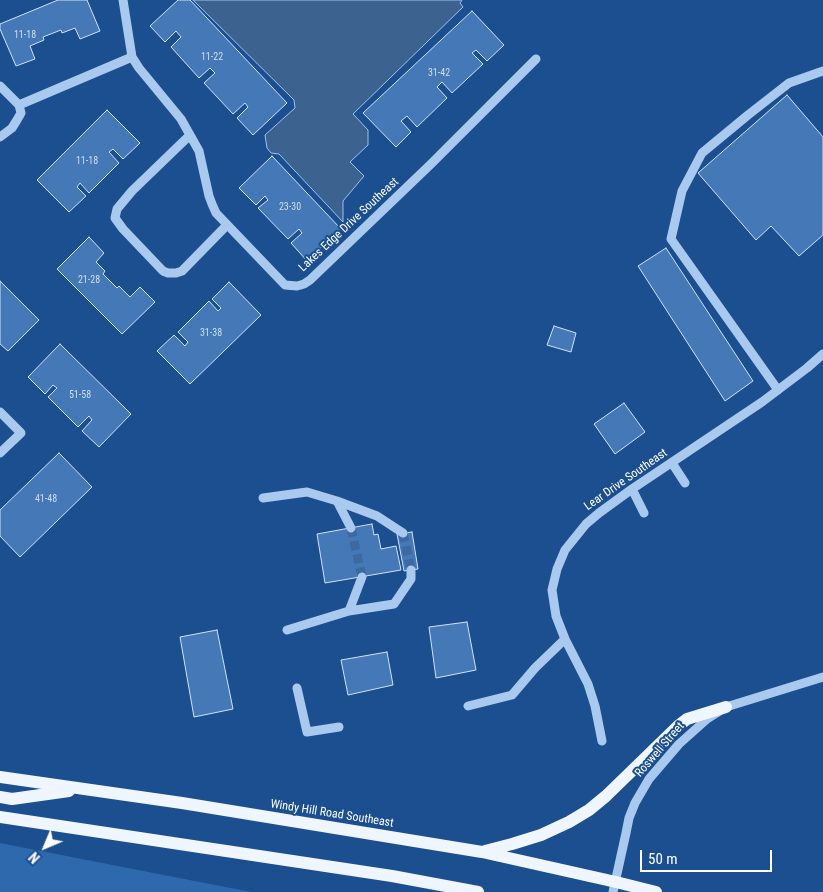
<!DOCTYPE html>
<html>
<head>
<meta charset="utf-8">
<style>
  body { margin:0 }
  #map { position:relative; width:823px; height:892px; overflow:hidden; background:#1b4f8f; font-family:"Roboto Condensed",sans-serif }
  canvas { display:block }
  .north { position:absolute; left:20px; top:822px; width:50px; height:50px; -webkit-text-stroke:4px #1b4f8f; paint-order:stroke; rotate:225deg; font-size:14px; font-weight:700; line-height:20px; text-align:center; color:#fff }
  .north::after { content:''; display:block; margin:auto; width:18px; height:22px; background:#fff; clip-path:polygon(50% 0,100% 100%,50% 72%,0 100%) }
  .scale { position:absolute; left:640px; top:850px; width:132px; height:22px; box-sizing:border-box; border:2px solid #fff; border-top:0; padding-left:6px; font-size:15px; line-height:18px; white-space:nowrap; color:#fff; -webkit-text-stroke:4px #1b4f8f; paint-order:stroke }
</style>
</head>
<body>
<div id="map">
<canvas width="823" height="892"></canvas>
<div class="north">N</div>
<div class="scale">50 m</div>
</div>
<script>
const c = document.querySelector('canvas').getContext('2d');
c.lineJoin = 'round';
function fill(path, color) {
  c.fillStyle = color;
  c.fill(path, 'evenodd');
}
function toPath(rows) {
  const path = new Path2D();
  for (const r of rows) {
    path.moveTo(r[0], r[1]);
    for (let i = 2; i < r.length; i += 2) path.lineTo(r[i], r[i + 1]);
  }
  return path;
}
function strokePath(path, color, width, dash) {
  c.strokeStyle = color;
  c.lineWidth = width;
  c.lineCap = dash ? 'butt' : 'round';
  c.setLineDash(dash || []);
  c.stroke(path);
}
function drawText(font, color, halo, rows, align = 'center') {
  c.font = font + ' "Roboto Condensed",sans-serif';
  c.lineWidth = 4;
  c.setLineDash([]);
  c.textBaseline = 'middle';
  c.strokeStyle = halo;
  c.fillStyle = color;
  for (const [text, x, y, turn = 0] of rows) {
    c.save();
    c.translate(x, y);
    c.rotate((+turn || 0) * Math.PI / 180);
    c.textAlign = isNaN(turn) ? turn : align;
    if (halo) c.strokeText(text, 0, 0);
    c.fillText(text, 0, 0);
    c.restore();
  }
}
fill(toPath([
  [0,843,251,892,0,892]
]), '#2e69ad');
const water = toPath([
  [193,0,462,0,460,3,463,7,353,114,368,130,368,145,350,162,364,176,343,201,343,222,279,154,271,153,267,148,265,135,295,108,294,100,193,0]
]);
fill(water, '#3c6290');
strokePath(water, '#9cc4f0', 1);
const building = toPath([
  [58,0,87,0,100,31,80,39,75,28,62,33,61,30,43,37,44,40,30,46,35,59,16,66,0,29,0,24,58,0],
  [178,0,190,0,287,103,253,135,237,118,248,107,245,103,233,114,204,83,215,73,210,68,199,78,171,47,181,37,176,31,165,42,150,26,178,0],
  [472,11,504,45,487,61,476,50,472,53,483,64,452,93,442,82,437,87,447,98,417,127,407,116,401,121,411,132,396,147,363,113,472,11],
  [787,95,823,137,823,235,799,256,771,226,756,240,698,173,787,95],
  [107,110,140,143,123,159,113,149,109,152,119,163,89,193,80,183,77,187,86,196,69,212,37,180,107,110],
  [272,156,341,229,307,261,291,243,302,233,299,229,288,239,258,208,268,200,265,196,256,205,239,188,272,156],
  [89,237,104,253,96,262,105,271,103,274,117,288,119,286,130,297,140,287,155,302,122,334,57,269,89,237],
  [666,248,753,381,725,401,638,266,666,248],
  [0,281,39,320,8,351,0,344,0,281],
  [229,282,261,315,190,384,157,351,174,335,185,346,188,342,178,332,209,301,218,311,221,308,212,299,229,282],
  [554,326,576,333,571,352,547,345,554,326],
  [60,344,131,414,99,447,82,431,92,420,89,416,78,427,48,397,57,388,53,385,45,394,28,377,60,344],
  [624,403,645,432,615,454,594,424,624,403],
  [59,453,92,487,20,557,0,536,0,510,59,453],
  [372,524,374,535,378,534,381,549,396,546,401,570,325,583,317,534,372,524],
  [412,532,418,569,404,571,397,534,412,532],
  [467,622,476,670,436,678,429,627,467,622],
  [217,630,233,709,194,717,180,637,217,630],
  [387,652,393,685,348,695,341,660,387,652]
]);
fill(building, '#4478b7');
strokePath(building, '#cfe3fa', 1);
strokePath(toPath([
  [351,528,362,577],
  [403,533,411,570]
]), '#3d69a0', 9, [9, 4.5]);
strokePath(toPath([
  [123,0,132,57,139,68,181,119,199,151,209,196,212,204,216,213,285,285,297,286,304,284,310,280,432,163,536,59],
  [0,86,19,105,21,113,17,120,12,128,0,137],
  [19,105,132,57],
  [190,135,132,191,117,209,115,218,123,229,163,271,168,273,176,273,182,271,227,225],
  [778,390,671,239,682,191,702,153,748,115,789,83,823,71],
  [0,412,21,433,0,453],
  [672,463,685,483],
  [632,489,644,513],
  [263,498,307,492,337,501,351,528],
  [337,501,377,516,403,533],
  [349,611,394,604,411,579,411,570],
  [287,630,349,611,362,577],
  [297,688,307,732,339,727],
  [468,706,512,695,535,668,565,639],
  [602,741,595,706,588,684,565,639,556,616,552,590,557,569,565,550,586,524,599,513,632,489,762,402,807,368,823,354],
  [613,892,626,833,629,818,635,803,649,779,679,744,707,719,726,707,823,677]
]), '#a9c9ee', 9);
strokePath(toPath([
  [0,777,182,803,482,852,616,882,656,892],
  [0,797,12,799,69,791],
  [0,817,392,876,478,892],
  [485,851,512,844,541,835,569,822,589,810,606,796,678,726,687,719,726,707]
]), '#f0f6ff', 12);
drawText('10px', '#d0dded', null, [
  ["11-18",25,35],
  ["11-22",212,57],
  ["31-42",439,73],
  ["11-18",87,161],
  ["23-30",290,207],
  ["21-28",89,280],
  ["31-38",211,333],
  ["51-58",80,395],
  ["41-48",46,499]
]);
drawText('12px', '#fff', '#1b4f8f', [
  ["Lakes Edge Drive Southeast",349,225,-43],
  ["Lear Drive Southeast",626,480,-35],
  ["Roswell Street",660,750,-49],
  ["Windy Hill Road Southeast",332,814,9]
]);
</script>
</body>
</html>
